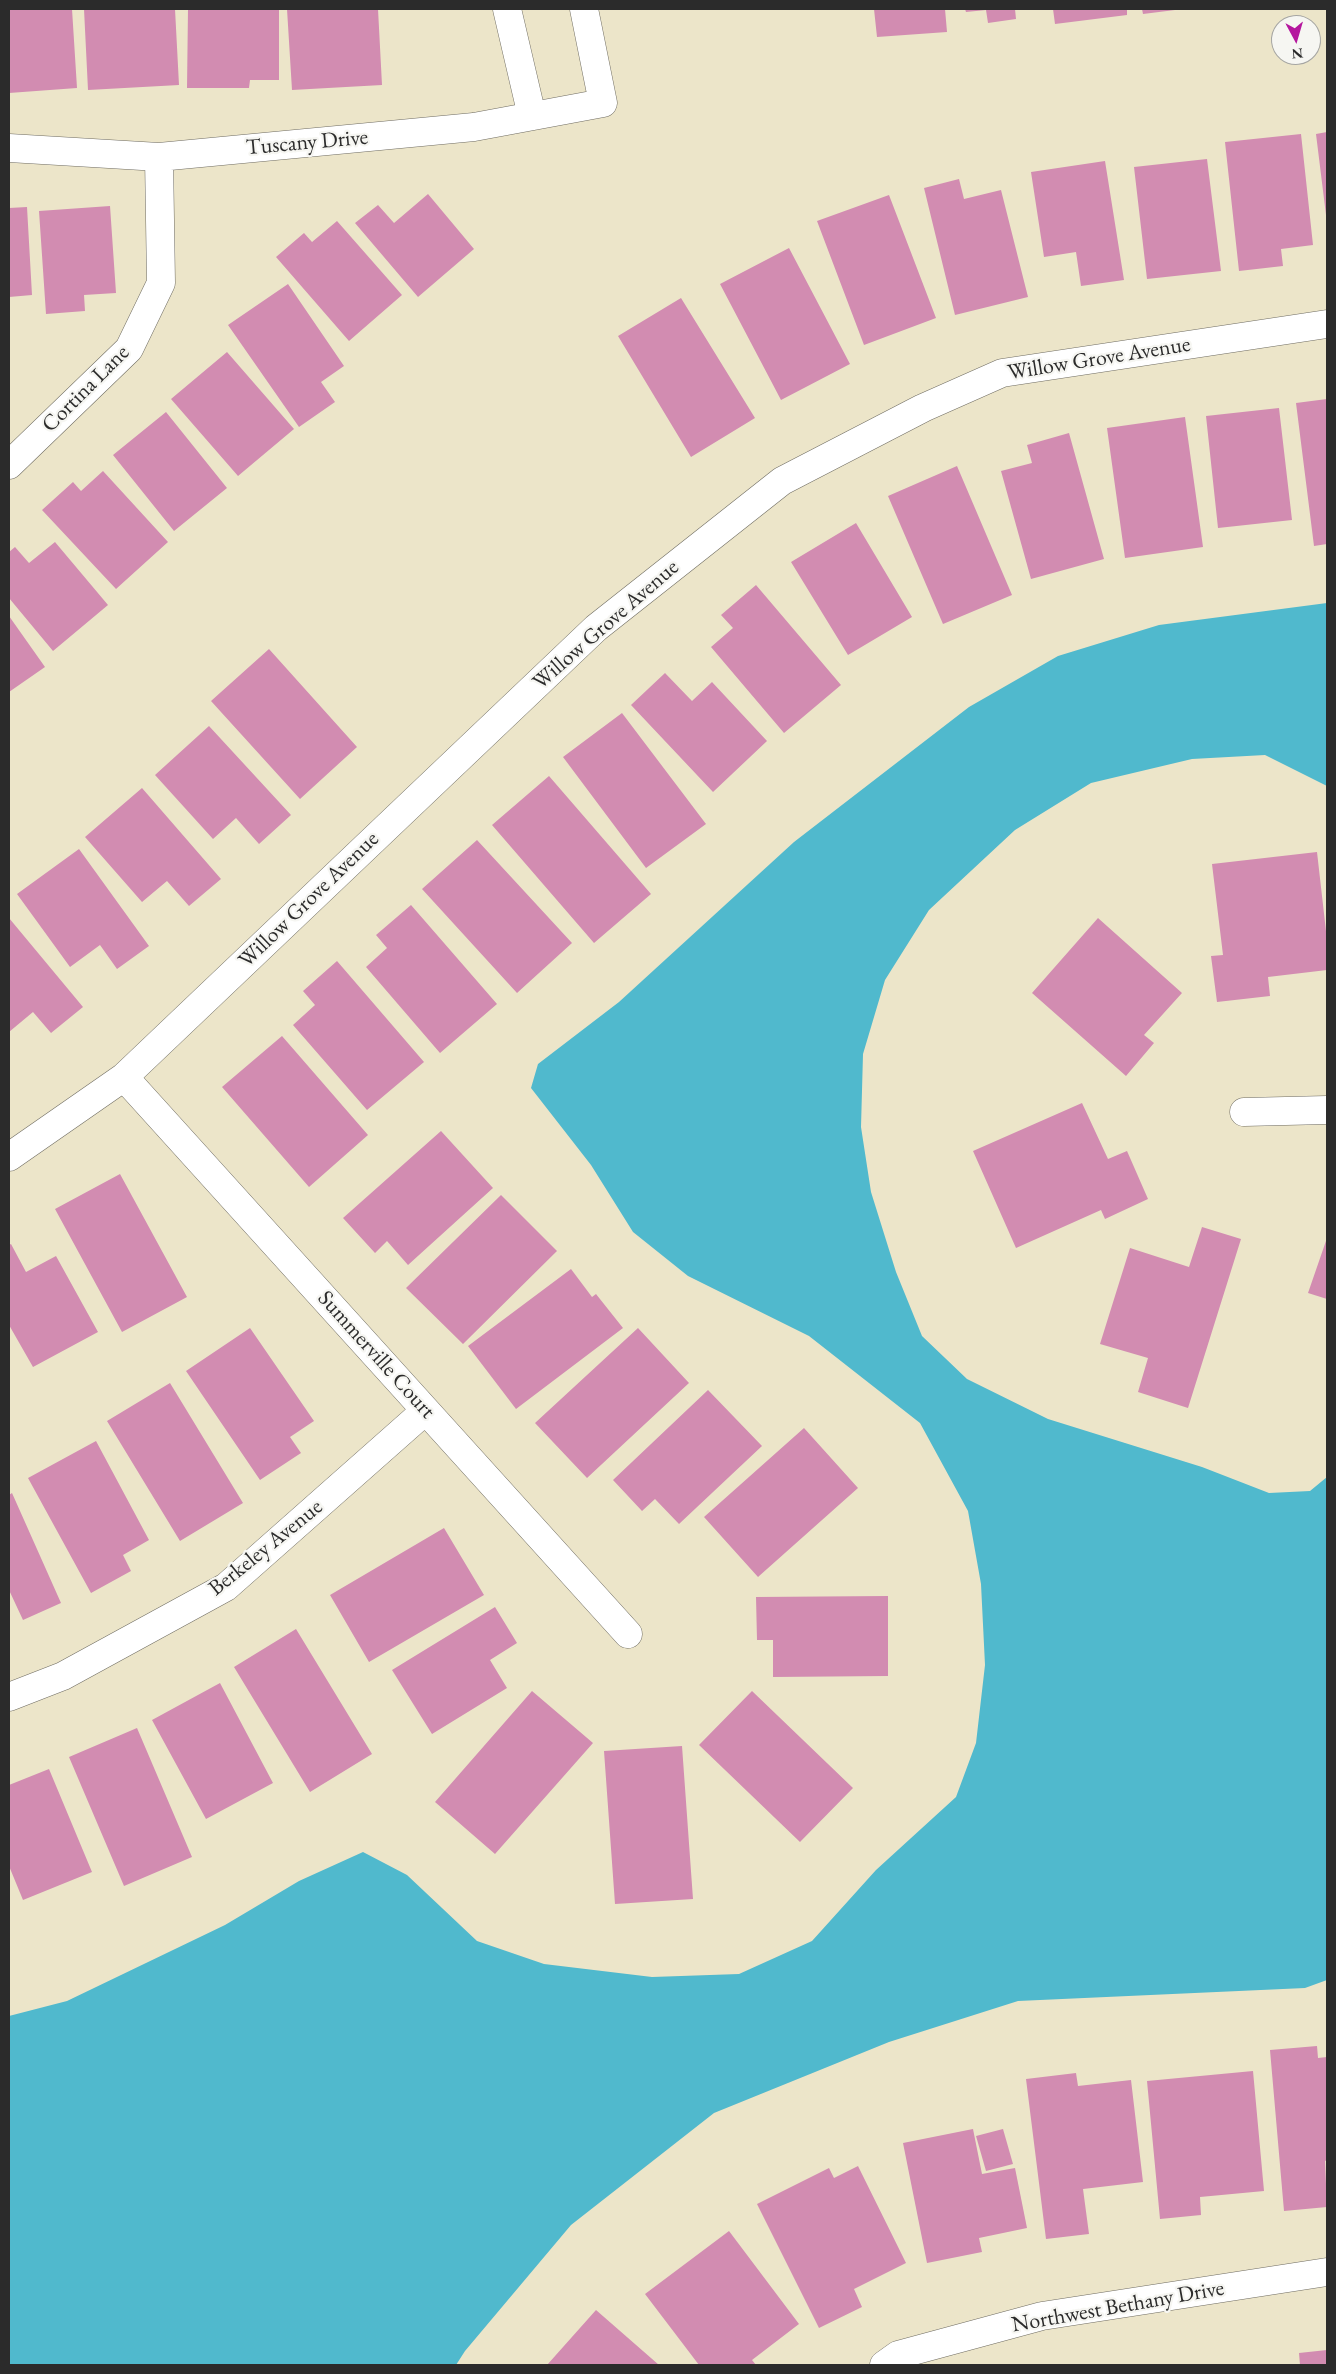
<!DOCTYPE html>
<html>
<head>
<meta charset="utf-8">
<style>
  body { margin:0 }
  #map { position:relative; width:1336px; height:2374px; overflow:hidden; background:#ece5c9; font-family:"EB Garamond",serif }
  canvas { display:block }
  .frame { position:absolute; inset:0; border:10px solid #2b2b2b; pointer-events:none }
  .north { position:absolute; left:1271px; top:15px; width:50px; height:50px; box-sizing:border-box; background:#f6f6f2; border:1px solid #a5a5a2; border-radius:50%; rotate:174deg; font-size:14px; font-weight:700; line-height:20px; text-align:center; color:#2b2b2b }
  .north::after { content:''; display:block; margin:auto; width:18px; height:22px; background:#b5179e; clip-path:polygon(50% 0,100% 100%,50% 72%,0 100%) }
</style>
</head>
<body>
<div id="map">
<canvas width="1336" height="2374"></canvas>
<div class="frame"></div>
<div class="north">N</div>
</div>
<script>
const c = document.querySelector('canvas').getContext('2d');
c.lineJoin = 'round';
function fill(path, color) {
  c.fillStyle = color;
  c.fill(path, 'evenodd');
}
function toPath(rows) {
  const path = new Path2D();
  for (const r of rows) {
    path.moveTo(r[0], r[1]);
    for (let i = 2; i < r.length; i += 2) path.lineTo(r[i], r[i + 1]);
  }
  return path;
}
function strokePath(path, color, width, dash) {
  c.strokeStyle = color;
  c.lineWidth = width;
  c.lineCap = dash ? 'butt' : 'round';
  c.setLineDash(dash || []);
  c.stroke(path);
}
function drawText(font, color, halo, rows, align = 'center') {
  c.font = font + ' "EB Garamond",serif';
  c.lineWidth = 4.5;
  c.setLineDash([]);
  c.textBaseline = 'middle';
  c.strokeStyle = halo;
  c.fillStyle = color;
  for (const [text, x, y, turn = 0] of rows) {
    c.save();
    c.translate(x, y);
    c.rotate((+turn || 0) * Math.PI / 180);
    c.textAlign = isNaN(turn) ? turn : align;
    if (halo) c.strokeText(text, 0, 0);
    c.fillText(text, 0, 0);
    c.restore();
  }
}
fill(toPath([
  [1327,603,1327,786,1265,755,1192,759,1091,783,1015,830,929,910,885,980,863,1054,861,1127,871,1192,896,1272,922,1336,967,1379,1048,1419,1202,1467,1269,1493,1310,1491,1327,1477,1327,1980,1305,1988,1018,2001,889,2042,714,2113,571,2225,465,2351,456,2365,9,2365,9,2016,67,2001,225,1925,299,1881,363,1852,407,1875,477,1941,544,1964,652,1977,739,1974,812,1941,876,1870,956,1797,976,1743,985,1665,981,1584,968,1511,920,1423,809,1336,688,1276,633,1232,591,1165,531,1088,538,1064,619,1002,794,842,969,707,1058,656,1159,625]
]), '#50b9cd');
fill(toPath([
  [9,9,72,9,77,88,9,93],
  [84,9,175,9,179,85,88,90],
  [188,9,279,9,279,80,250,80,249,88,187,88],
  [287,9,378,9,382,85,292,90],
  [874,9,945,9,947,32,877,37],
  [965,9,1015,9,1016,19,988,23,986,10,966,12],
  [1053,9,1127,9,1127,15,1055,24],
  [1142,9,1175,9,1175,10,1143,14],
  [1327,132,1327,215,1326,215,1316,134],
  [1301,134,1313,245,1281,249,1283,266,1239,271,1225,142],
  [1207,159,1221,271,1147,279,1134,167],
  [1105,161,1124,280,1081,286,1076,252,1044,257,1031,172],
  [959,179,964,199,1001,190,1028,297,955,315,924,188],
  [428,194,474,249,418,297,355,223,378,205,394,223],
  [889,195,936,318,864,345,817,221],
  [110,206,116,293,84,295,85,311,46,314,39,211],
  [27,207,32,295,9,297,9,208],
  [337,221,402,295,349,341,276,257,304,233,312,242],
  [789,248,850,364,781,400,720,284],
  [288,284,344,366,321,382,335,402,299,427,228,325],
  [681,298,755,418,691,457,618,336],
  [227,352,294,429,238,476,171,399],
  [1327,399,1327,544,1314,546,1296,403],
  [1279,408,1292,520,1218,528,1206,416],
  [166,412,227,488,174,531,113,455],
  [1185,417,1203,547,1125,558,1107,428],
  [1069,433,1104,559,1031,579,1001,471,1032,463,1027,445],
  [957,466,1012,595,943,624,888,496],
  [103,471,168,542,116,589,42,510,73,482,81,491],
  [856,523,912,617,848,655,791,562],
  [55,542,108,605,53,651,9,598,9,552,15,547,29,563],
  [756,585,841,685,784,733,711,647,733,628,721,615],
  [9,616,45,667,9,692],
  [269,649,357,747,300,799,211,701],
  [665,673,692,701,712,682,767,741,713,792,631,705],
  [622,713,706,824,646,868,563,757],
  [209,726,291,815,259,844,236,818,213,839,155,775],
  [549,776,651,894,594,943,492,825],
  [142,788,221,879,189,906,167,881,142,902,85,837],
  [477,840,572,943,517,993,422,889],
  [79,849,149,946,117,969,100,945,70,967,17,894],
  [1317,852,1327,940,1327,970,1268,977,1270,996,1217,1002,1211,956,1223,955,1212,864],
  [411,905,497,1004,440,1053,366,967,387,948,376,935],
  [9,918,83,1007,51,1033,33,1012,9,1032],
  [1098,918,1182,993,1144,1035,1154,1043,1126,1076,1032,993],
  [337,961,424,1062,367,1110,293,1025,315,1005,303,991],
  [282,1036,368,1135,309,1187,222,1087],
  [1082,1103,1108,1159,1127,1151,1148,1199,1105,1219,1101,1210,1016,1248,973,1151],
  [441,1131,493,1188,408,1265,387,1241,375,1253,343,1218],
  [120,1174,187,1297,122,1332,55,1209],
  [501,1195,557,1251,463,1344,406,1288],
  [1202,1227,1241,1239,1188,1408,1138,1392,1148,1358,1100,1344,1130,1248,1189,1267],
  [1327,1238,1327,1299,1308,1293],
  [11,1244,26,1272,56,1256,98,1332,33,1367,9,1325,9,1245],
  [571,1269,592,1297,596,1294,623,1328,516,1409,468,1346],
  [250,1328,314,1421,290,1437,301,1453,260,1480,186,1371],
  [638,1328,689,1383,587,1478,535,1423],
  [170,1383,243,1503,180,1541,107,1421],
  [708,1390,762,1446,679,1524,655,1499,642,1511,613,1480],
  [804,1428,858,1488,758,1577,704,1517],
  [96,1441,149,1540,123,1555,131,1571,91,1593,28,1478],
  [12,1493,61,1603,23,1620,9,1590,9,1495],
  [444,1528,484,1595,369,1662,330,1595],
  [888,1596,888,1676,773,1677,773,1640,757,1640,756,1597],
  [495,1607,517,1643,490,1660,507,1688,432,1734,392,1670],
  [296,1629,372,1754,310,1792,234,1667],
  [220,1683,273,1783,206,1819,152,1720],
  [532,1691,593,1743,495,1854,435,1802],
  [752,1691,853,1788,800,1842,699,1745],
  [137,1728,192,1857,124,1886,69,1757],
  [682,1746,693,1899,615,1904,604,1751],
  [49,1769,92,1872,23,1900,9,1866,9,1785],
  [1317,2046,1318,2058,1327,2057,1327,2160,1325,2161,1327,2207,1284,2211,1270,2050],
  [1253,2071,1264,2191,1200,2197,1201,2215,1160,2219,1147,2081],
  [1076,2073,1078,2086,1131,2080,1143,2182,1083,2189,1089,2234,1046,2239,1026,2079],
  [973,2129,982,2174,1015,2168,1027,2228,979,2238,982,2252,927,2263,903,2143],
  [1003,2129,1013,2164,986,2171,976,2136],
  [858,2166,906,2263,854,2289,862,2307,819,2328,757,2204,829,2168,834,2178],
  [729,2231,799,2324,752,2360,756,2365,699,2365,645,2294],
  [596,2310,659,2365,547,2365],
  [1327,2350,1327,2365,1300,2365,1299,2353]
]), '#d28cb1');
const minor = toPath([
  [507,9,532,116],
  [9,148,159,157,474,127,603,103,584,9],
  [9,465,129,349,161,283,159,157],
  [124,1077,628,1634],
  [1244,1112,1327,1110],
  [9,1157,124,1077,596,628,782,481,923,408,1002,373,1327,324],
  [9,1697,63,1676,226,1587,425,1411],
  [884,2365,898,2355,1042,2316,1327,2272]
]);
strokePath(minor, '#6f6c62', 29);
strokePath(minor, '#fff', 28);
drawText('22px', '#2b2b2b', '#f6f6f2', [
  ["Tuscany Drive",307,143,-5],
  ["Willow Grove Avenue",1099,359,-9],
  ["Cortina Lane",86,389,-45],
  ["Willow Grove Avenue",606,625,-41],
  ["Willow Grove Avenue",309,900,-44],
  ["Summerville Court",376,1355,48],
  ["Berkeley Avenue",266,1548,-39],
  ["Northwest Bethany Drive",1118,2307,-10]
]);
</script>
</body>
</html>
